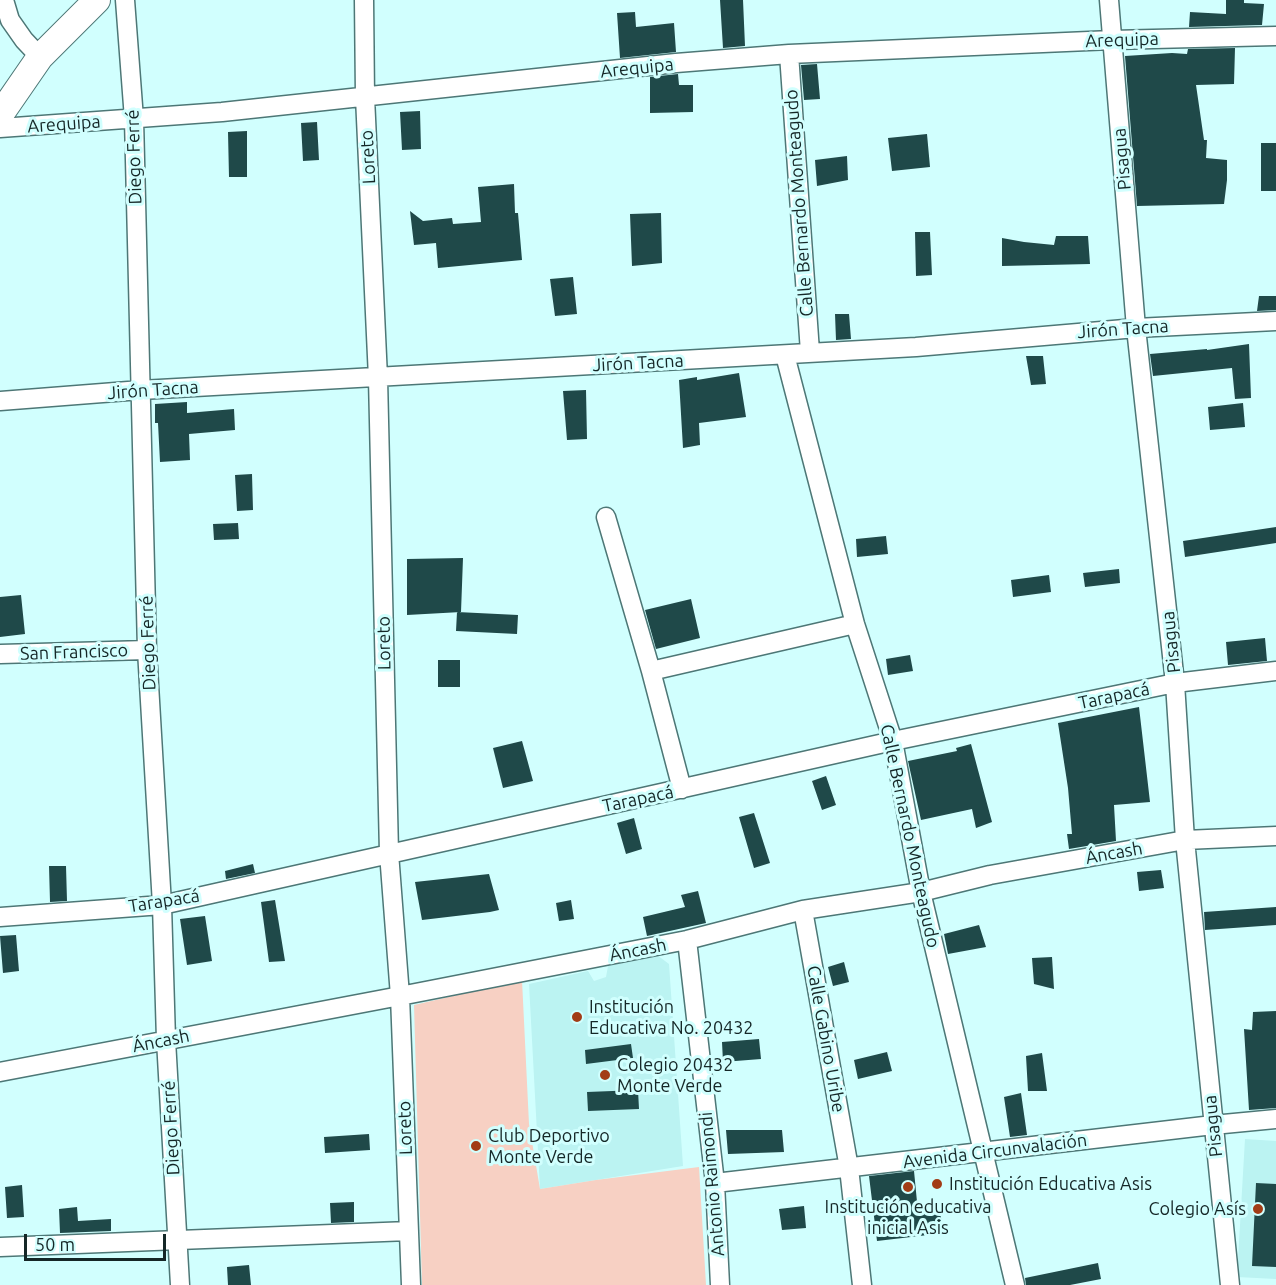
<!DOCTYPE html>
<html>
<head>
<meta charset="utf-8">
<style>
  body { margin:0 }
  #map { position:relative; width:1276px; height:1285px; overflow:hidden; background:#d1fffe; font-family:Ubuntu,sans-serif }
  canvas { display:block }
  .scale { position:absolute; left:24px; top:1234px; width:142px; height:27px; box-sizing:border-box; border:3px solid #152727; border-top:0; padding-left:8px; font-size:18px; line-height:21px; white-space:nowrap; color:#152727; -webkit-text-stroke:4px #d1fffe; paint-order:stroke }
</style>
</head>
<body>
<div id="map">
<canvas width="1276" height="1285"></canvas>
<div class="scale">50 m</div>
</div>
<script>
const c = document.querySelector('canvas').getContext('2d');
c.lineJoin = 'round';
function fill(path, color) {
  c.fillStyle = color;
  c.fill(path, 'evenodd');
}
function toPath(rows) {
  const path = new Path2D();
  for (const r of rows) {
    path.moveTo(r[0], r[1]);
    for (let i = 2; i < r.length; i += 2) path.lineTo(r[i], r[i + 1]);
  }
  return path;
}
function strokePath(path, color, width, dash) {
  c.strokeStyle = color;
  c.lineWidth = width;
  c.lineCap = dash ? 'butt' : 'round';
  c.setLineDash(dash || []);
  c.stroke(path);
}
function drawText(font, color, halo, rows, align = 'center') {
  c.font = font + ' Ubuntu,sans-serif';
  c.lineWidth = 6;
  c.setLineDash([]);
  c.textBaseline = 'middle';
  c.strokeStyle = halo;
  c.fillStyle = color;
  for (const [text, x, y, turn = 0] of rows) {
    c.save();
    c.translate(x, y);
    c.rotate((+turn || 0) * Math.PI / 180);
    c.textAlign = isNaN(turn) ? turn : align;
    if (halo) c.strokeText(text, 0, 0);
    c.fillText(text, 0, 0);
    c.restore();
  }
}
fill(toPath([
  [657,955,669,964,683,1166,540,1189,529,984,588,971,594,981,606,977,608,966],
  [1245,1139,1276,1141,1276,1279,1237,1277]
]), '#bbf3f2');
fill(toPath([
  [522,980,529,1124,540,1189,596,1180,699,1167,706,1285,422,1285,414,1005]
]), '#f7d0c3');
fill(toPath([
  [720,0,743,0,745,46,723,48],
  [1226,0,1244,0,1244,3,1264,4,1262,25,1189,27,1190,12,1226,14],
  [635,12,636,27,674,23,676,52,620,58,617,13],
  [1235,48,1234,84,1196,85,1204,140,1207,140,1206,158,1227,160,1227,180,1224,204,1137,206,1125,56,1172,53,1187,54,1188,49],
  [817,64,820,99,804,100,801,65],
  [678,74,679,85,693,85,693,112,650,113,650,77],
  [420,111,421,149,402,150,400,112],
  [317,122,319,160,303,161,301,123],
  [247,131,247,177,229,177,228,132],
  [927,134,930,167,892,171,888,138],
  [1261,143,1276,143,1276,191,1261,191],
  [847,156,848,180,817,186,815,160],
  [514,184,515,213,518,213,522,260,438,268,436,243,414,245,410,211,423,221,452,218,453,224,481,222,478,187],
  [661,213,662,263,632,266,630,214],
  [915,232,930,232,932,275,916,276],
  [1056,236,1088,236,1090,264,1002,266,1002,238,1024,242,1054,245],
  [573,277,577,314,555,316,550,279],
  [1259,296,1276,296,1276,310,1257,311],
  [835,314,849,314,851,339,836,340],
  [1249,344,1251,398,1235,399,1232,368,1153,376,1150,354,1207,349,1207,350],
  [1026,356,1043,356,1046,384,1031,385],
  [739,373,746,417,699,423,700,445,683,448,679,380,697,377,697,380],
  [586,390,587,439,567,440,563,391],
  [187,402,187,413,234,409,235,430,189,434,190,460,160,462,158,423,155,423,155,404],
  [1243,403,1245,427,1210,430,1208,407],
  [252,474,253,510,237,511,235,475],
  [238,523,239,539,214,540,213,524],
  [1276,527,1276,543,1185,557,1183,541],
  [886,536,888,554,857,557,856,539],
  [463,558,461,612,407,615,407,559],
  [1119,569,1120,583,1085,587,1083,573],
  [1049,575,1051,592,1013,597,1011,580],
  [21,595,25,634,0,637,0,597],
  [691,599,700,638,656,649,645,610],
  [457,612,518,615,517,634,456,631],
  [1265,638,1267,661,1228,665,1226,642],
  [910,655,913,671,888,675,886,659],
  [438,660,460,660,460,687,438,687],
  [1139,707,1150,802,1114,805,1116,841,1069,849,1067,834,1072,834,1068,788,1058,723],
  [522,741,533,781,503,788,493,748],
  [971,744,992,822,976,828,972,809,921,820,908,761,957,751,956,748],
  [826,776,836,805,822,810,812,781],
  [754,813,770,863,754,868,739,817],
  [634,818,642,849,626,854,617,823],
  [253,864,255,873,226,879,225,871],
  [49,866,66,866,67,901,50,902],
  [1161,870,1164,888,1139,891,1137,872],
  [489,874,499,910,490,912,422,920,415,882],
  [698,891,706,923,647,936,643,917,685,907,681,895],
  [275,900,285,961,269,962,261,902],
  [571,900,574,919,559,921,556,903],
  [1276,907,1276,925,1205,930,1204,912],
  [205,916,212,961,187,965,180,919],
  [979,925,986,947,948,954,944,934],
  [16,935,19,971,3,973,0,936],
  [1052,957,1054,989,1034,984,1032,958],
  [844,962,849,982,833,986,828,967],
  [1276,1011,1276,1108,1249,1110,1244,1029,1252,1030,1253,1012],
  [759,1039,761,1059,723,1062,722,1042],
  [631,1044,633,1058,586,1064,585,1050],
  [887,1052,892,1071,858,1079,854,1060],
  [1042,1053,1047,1091,1028,1091,1026,1056],
  [638,1090,639,1109,588,1111,587,1092],
  [1021,1093,1027,1135,1010,1137,1004,1097],
  [726,1130,782,1130,784,1152,728,1154],
  [369,1134,370,1150,325,1153,324,1137],
  [914,1171,918,1212,939,1210,945,1233,877,1241,869,1176],
  [1256,1183,1276,1184,1276,1267,1252,1266],
  [22,1185,24,1217,7,1218,5,1187],
  [354,1202,354,1222,331,1223,330,1203],
  [804,1206,806,1228,782,1230,779,1209],
  [77,1207,78,1221,111,1219,111,1231,60,1233,59,1209],
  [1098,1263,1101,1279,1070,1285,1026,1285,1025,1278],
  [249,1265,251,1285,228,1285,227,1267]
]), '#1f4949');
const street = toPath([
  [4,0,10,20,24,40,40,57],
  [125,0,134,119,147,650,162,905,166,1040,180,1285],
  [364,0,365,97,378,378,389,853,400,996,411,1285],
  [1109,0,1136,328,1175,683,1185,840,1230,1285],
  [789,54,810,352],
  [0,128,222,112,676,63,789,54,1112,40,1276,36],
  [785,355,855,624,893,741,921,892,1015,1285],
  [0,401,141,390,916,347,1136,328,1276,321],
  [606,517,651,671,682,789],
  [0,654,147,650],
  [651,671,855,624],
  [803,910,849,1168,862,1285],
  [0,917,162,905,893,741,1175,683,1276,671],
  [687,940,715,1183,720,1285],
  [0,1072,400,996,687,940,803,910,921,892,990,875,1185,840,1276,836],
  [715,1183,1213,1125,1276,1119],
  [0,1247,409,1231]
]);
const secondary = toPath([
  [0,115,40,57,97,0]
]);
strokePath(street, '#4d7776', 21);
strokePath(secondary, '#4d7776', 28);
strokePath(street, '#fff', 18);
strokePath(secondary, '#fff', 26);
for (const [x, y, r, color] of [
  [577,1017,6,"#a23c16"],
  [605,1075,6,"#a23c16"],
  [476,1146,6,"#a23c16"],
  [937,1184,6,"#a23c16"],
  [908,1187,6,"#a23c16"],
  [1258,1209,6,"#a23c16"]
]) {
  const dot = new Path2D();
  dot.arc(x, y, r, 0, 2 * Math.PI);
  c.fillStyle = color;
  c.fill(dot);
  strokePath(dot, '#d1fffe', 2);
}
drawText('18px', '#152727', '#d1fffe', [
  ["Arequipa",1122,40,-2],
  ["Arequipa",637,68,-6],
  ["Arequipa",64,124,-4],
  ["Diego Ferré",134,157,-92],
  ["Loreto",368,157,-93],
  ["Pisagua",1122,159,-95],
  ["Calle Bernardo Monteagudo",799,203,-94],
  ["Jirón Tacna",1123,329,-4],
  ["Jirón Tacna",638,363,-3],
  ["Jirón Tacna",153,390,-4],
  ["Pisagua",1171,642,-96],
  ["Diego Ferré",148,643,-92],
  ["Loreto",384,643,-91],
  ["San Francisco",74,652,-2],
  ["Tarapacá",1114,696,-12],
  ["Tarapacá",638,799,-12],
  ["Calle Bernardo Monteagudo",910,836,78],
  ["Áncash",1114,853,-10],
  ["Tarapacá",164,901,-9],
  ["Áncash",638,950,-11],
  ["Calle Gabino Uribe",826,1039,80],
  ["Áncash",161,1041,-11],
  ["Pisagua",1213,1126,-96],
  ["Diego Ferré",171,1128,-93],
  ["Loreto",405,1128,-92],
  ["Avenida Circunvalación",995,1151,-7],
  ["Antonio Raimondi",712,1184,-95]
]);
drawText('18px', '#152727', '#d1fffe', [
  ["Institución",589,1007],
  ["Educativa No. 20432",589,1028],
  ["Colegio 20432",617,1065],
  ["Monte Verde",617,1086],
  ["Club Deportivo",488,1136],
  ["Monte Verde",488,1157],
  ["Institución Educativa Asis",949,1184],
  ["Institución educativa",908,1207,"center"],
  ["inicial Asis",908,1228,"center"],
  ["Colegio Asís",1246,1209,"right"]
], 'left');
</script>
</body>
</html>
